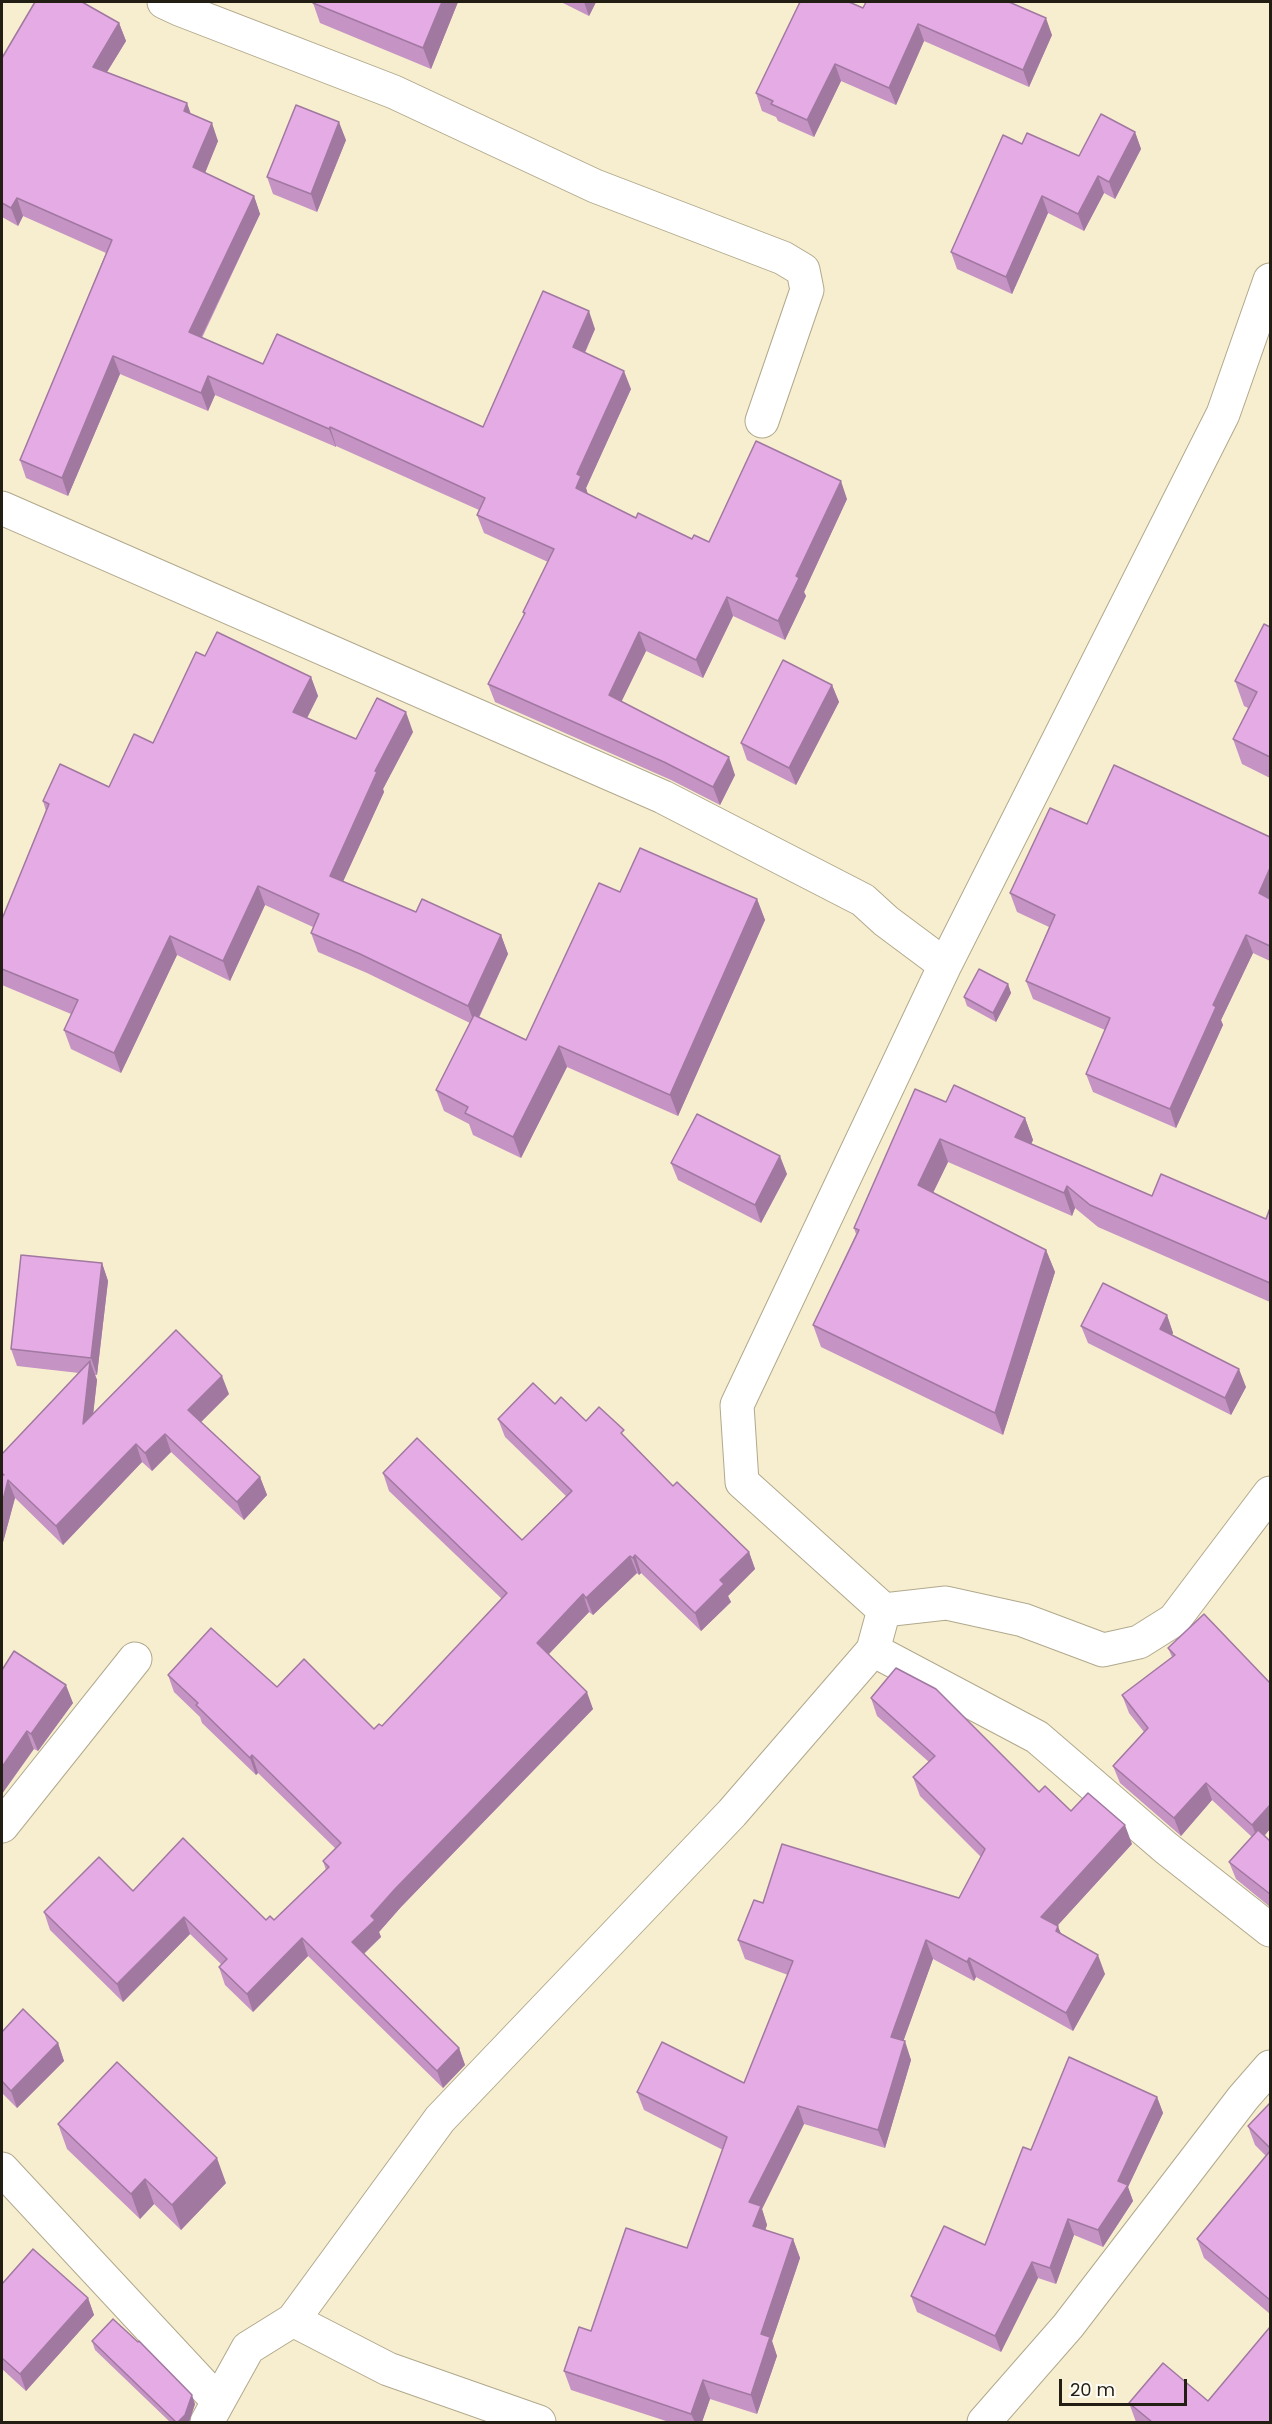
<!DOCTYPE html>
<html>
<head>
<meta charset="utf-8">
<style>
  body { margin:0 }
  #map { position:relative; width:1272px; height:2424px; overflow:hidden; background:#f7eed0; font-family:Poppins,sans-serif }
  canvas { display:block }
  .frame { position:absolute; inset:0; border:3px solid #221e13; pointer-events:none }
  .scale { position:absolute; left:1059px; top:2379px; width:128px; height:27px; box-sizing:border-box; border:3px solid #221e13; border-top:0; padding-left:8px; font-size:18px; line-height:21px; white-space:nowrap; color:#221e13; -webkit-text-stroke:4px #fdfcf5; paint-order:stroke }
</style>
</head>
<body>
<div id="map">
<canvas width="1272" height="2424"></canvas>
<div class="frame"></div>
<div class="scale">20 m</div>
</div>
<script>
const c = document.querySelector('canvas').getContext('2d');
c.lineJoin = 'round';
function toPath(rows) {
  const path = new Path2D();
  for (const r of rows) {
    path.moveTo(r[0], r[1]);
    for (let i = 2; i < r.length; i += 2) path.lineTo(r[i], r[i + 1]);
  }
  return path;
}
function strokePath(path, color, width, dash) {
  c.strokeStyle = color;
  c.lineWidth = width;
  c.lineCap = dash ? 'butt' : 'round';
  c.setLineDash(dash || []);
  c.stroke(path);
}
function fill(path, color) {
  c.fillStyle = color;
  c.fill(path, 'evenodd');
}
const minor = toPath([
  [164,2,179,9,394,92,595,186,783,258,803,270,807,290,762,421],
  [2,508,663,797,863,900,886,921,945,965],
  [884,1610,742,1482,737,1405,945,965,1223,414,1270,280],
  [873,1650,1037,1737,1166,1848,1270,1930],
  [2,1826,135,1659],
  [2,2169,218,2401],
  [293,2320,388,2369,539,2422],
  [207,2422,248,2348,293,2320,440,2119,732,1813,873,1650,884,1610,946,1603,1023,1620,1103,1650,1139,1642,1174,1620,1270,1493],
  [984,2422,1068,2326,1243,2098,1270,2067]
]);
strokePath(minor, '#b1a98c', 35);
strokePath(minor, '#fff', 33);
fill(toPath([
  [561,2,596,2,589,16],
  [313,3,313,2,458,2,431,69,320,23],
  [863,8,1052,35,1029,87,924,41,896,105,841,81,814,137,778,121,776,117,762,111,756,93],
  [119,23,126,41,107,72,187,103,191,114,218,141,205,173,254,196,260,214,202,338,263,364,483,427,595,329,585,353,631,389,586,488,588,494,636,518,692,539,709,542,847,499,804,592,806,596,785,640,733,616,703,678,646,651,621,701,735,775,720,805,671,780,495,702,488,684,524,615,523,612,548,562,484,533,477,515,479,510,336,446,336,447,215,395,208,411,120,374,68,496,26,478,20,460,106,253,23,216,18,226,2,217,2,58],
  [1135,132,1141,149,1115,199,1104,193,1084,231,1048,213,1012,294,957,269,951,252,1022,144,1079,156],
  [346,140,317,212,273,194,267,177],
  [1270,627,1270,778,1242,764,1233,739,1248,708,1244,706,1235,681],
  [205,656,311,677,318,696,307,718,356,739,413,732,383,789,384,792,343,881,416,912,501,935,508,954,479,1018,526,1040,620,892,757,899,765,920,678,1116,567,1067,521,1158,473,1135,469,1124,444,1111,436,1090,470,1023,367,973,318,952,311,933,313,927,265,905,230,981,177,955,121,1073,71,1049,64,1030,71,1014,2,985,2,919,46,811,43,801,109,787,153,743],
  [832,685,839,702,796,785,747,760,741,743],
  [1087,824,1270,837,1270,961,1253,953,1221,1020,1223,1025,1176,1128,1093,1092,1086,1074,1105,1030,1033,999,1026,981,1049,927,1017,912,1010,893],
  [1008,984,1011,993,996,1022,967,1006,964,997],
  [946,1102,1025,1118,1033,1140,1031,1144,1152,1196,1266,1219,1270,1208,1270,1302,1098,1227,1075,1208,1072,1216,948,1162,933,1193,1046,1250,1055,1272,1003,1435,821,1347,813,1325,856,1234,854,1228],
  [671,1163,787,1174,761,1223,678,1180],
  [102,1263,108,1281,97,1375,95,1375,97,1380,93,1414,229,1394,201,1422,260,1477,267,1495,244,1520,171,1452,152,1471,142,1462,63,1545,15,1498,2,1546,2,1454,79,1373,17,1366,11,1349],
  [1167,1315,1173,1333,1172,1335,1246,1387,1231,1415,1088,1343,1081,1326],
  [555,1404,586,1421,627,1439,673,1486,749,1552,755,1569,728,1596,731,1602,701,1631,641,1573,639,1575,637,1573,593,1615,589,1612,549,1654,593,1709,401,1907,379,1932,381,1937,364,1954,459,2048,465,2065,443,2088,308,1956,253,2012,225,1985,219,1967,222,1965,190,1934,123,2002,50,1930,44,1912,133,1891,266,1920,274,1920,326,1870,323,1861,336,1849,258,1773,256,1775,202,1723,200,1717,174,1692,168,1675,277,1687,374,1729,382,1726,502,1599,389,1491,383,1473,522,1540,566,1496,505,1437,498,1419],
  [1168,1648,1270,1683,1270,1829,1265,1835,1270,1841,1270,1907,1236,1879,1229,1862,1252,1837,1212,1800,1181,1836,1120,1783,1113,1766,1144,1732,1129,1713,1122,1695,1172,1657],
  [2,1670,73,1703,38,1751,34,1749],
  [871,1698,1039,1792,1071,1811,1132,1844,1057,1926,1062,1935,1105,1974,1073,2031,976,1977,974,1981,933,1959,903,2041,911,2060,885,2148,804,2124,762,2209,767,2225,765,2230,793,2239,800,2258,772,2341,777,2356,757,2414,710,2399,702,2422,669,2422,571,2390,564,2371,591,2331,687,2248,723,2150,644,2110,637,2092,744,2083,788,1975,745,1959,738,1940,763,1903,959,1898,981,1857,920,1796,913,1777,929,1762,877,1716],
  [2,2032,58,2043,64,2061,17,2108,2,2093],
  [1157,2097,1163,2113,1128,2187,1133,2201,1103,2247,1074,2235,1056,2284,1038,2278,1001,2352,917,2312,911,2296,985,2245,1031,2150],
  [1270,2103,1270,2314,1204,2258,1197,2239,1266,2156,1255,2145,1248,2126],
  [58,2124,226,2183,181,2230,154,2204,140,2219,67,2149],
  [2,2284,88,2298,94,2315,26,2391,2,2369],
  [92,2341,138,2342,195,2404,189,2422,170,2422,95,2350],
  [1208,2401,1270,2422,1136,2422,1129,2403]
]), '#c593c4');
fill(toPath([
  [442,2,458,2,431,69,423,48],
  [584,2,596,2,589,16],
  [1046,18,1052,35,1029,87,1023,70],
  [119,23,126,41,99,85,93,67],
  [918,24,924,41,896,105,889,88],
  [835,64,841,81,814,137,807,120],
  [187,103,193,122,184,111],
  [339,122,346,140,317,212,311,194],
  [212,123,218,141,200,185,193,167],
  [1135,132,1141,149,1115,199,1109,182],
  [1098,176,1104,193,1084,231,1078,214],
  [254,196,260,214,195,350,189,332],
  [1042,196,1048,213,1012,294,1006,277],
  [17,198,23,216,18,226,11,208],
  [589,311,595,329,579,365,573,347],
  [113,356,120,374,68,496,62,478],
  [624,371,631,389,586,488,588,495,576,488,577,474],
  [208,376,215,395,208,411,201,393],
  [330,427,336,446,336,447,329,429],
  [841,481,847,499,804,592,806,596,785,640,778,621,796,576],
  [727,597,733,616,703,678,696,660],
  [639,632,646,651,616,713,609,695],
  [311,677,318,696,300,732,293,712],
  [832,685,839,702,796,785,789,768],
  [406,712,413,732,383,789,384,792,337,895,330,876,375,771],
  [729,757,735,775,720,805,713,787],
  [1270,868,1270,900,1259,893],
  [258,886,265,905,230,981,223,961],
  [757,899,765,920,678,1116,670,1095],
  [501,935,508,954,475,1025,468,1006],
  [1246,935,1253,953,1221,1020,1223,1025,1176,1128,1170,1109,1213,1005],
  [170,936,177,955,121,1073,114,1053],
  [1008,984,1011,993,996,1022,993,1013],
  [559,1046,567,1067,521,1158,513,1137],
  [1025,1118,1033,1140,1024,1159,1015,1137],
  [940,1139,948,1162,926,1207,918,1185],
  [780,1156,787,1174,761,1223,755,1205],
  [1067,1186,1075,1208,1072,1216,1064,1193],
  [1046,1250,1055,1272,1003,1435,995,1413],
  [102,1263,108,1281,97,1375,91,1358],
  [1167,1315,1173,1333,1166,1346,1160,1329],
  [90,1361,97,1380,90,1442,83,1424],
  [1239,1369,1246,1387,1231,1415,1225,1398],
  [222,1376,229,1394,195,1428,188,1410],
  [165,1434,171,1452,152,1471,145,1453],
  [136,1444,142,1462,63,1545,56,1526],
  [260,1477,267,1495,244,1520,237,1502],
  [8,1480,15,1498,2,1546,2,1504],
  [749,1552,755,1569,728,1596,731,1602,701,1631,695,1613,720,1580],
  [635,1555,641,1573,639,1575,633,1558],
  [630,1556,637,1573,593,1615,586,1598],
  [583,1594,589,1612,543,1660,537,1643],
  [66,1685,73,1703,38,1751,31,1734],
  [587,1692,593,1709,401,1907,379,1932,381,1937,358,1959,352,1942,371,1916,395,1889],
  [27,1731,34,1749,2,1794,2,1767],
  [252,1755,258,1773,256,1775,250,1758],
  [1206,1783,1212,1800,1181,1836,1174,1818],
  [1270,1805,1270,1829,1259,1842,1252,1825],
  [1125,1825,1132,1844,1048,1936,1041,1917],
  [184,1917,190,1934,123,2002,117,1984],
  [1058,1926,1065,1945,1056,1931],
  [302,1938,308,1956,253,2012,247,1994],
  [926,1940,933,1959,898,2056,891,2037],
  [1098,1955,1105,1974,1073,2031,1066,2013],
  [969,1958,976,1977,974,1981,967,1962],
  [905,2041,911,2060,885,2148,878,2130],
  [58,2043,64,2061,17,2108,11,2091],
  [459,2048,465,2065,443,2088,437,2071],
  [1157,2097,1163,2113,1128,2187,1133,2201,1103,2247,1098,2230,1118,2181],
  [798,2106,804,2124,762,2209,767,2225,760,2245,753,2226,749,2202],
  [217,2158,226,2183,181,2230,172,2205],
  [145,2179,154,2204,140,2219,131,2194],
  [1068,2219,1074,2235,1056,2284,1050,2268],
  [793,2239,800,2258,772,2341,777,2356,757,2414,751,2395,761,2334],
  [1032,2262,1038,2278,1001,2352,995,2336],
  [88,2298,94,2315,26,2391,20,2374],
  [703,2380,710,2399,702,2422,695,2422,691,2414],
  [192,2395,195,2404,189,2422,178,2422]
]), '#a078a0');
const building = toPath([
  [35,2,82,2,119,23,93,67,187,103,184,111,212,123,193,167,254,196,189,332,263,364,277,334,483,427,543,291,589,311,573,347,624,371,577,474,581,476,576,488,636,518,638,513,692,539,694,535,709,542,756,441,841,481,796,576,799,578,778,621,727,597,696,660,639,632,609,695,729,757,713,787,664,762,488,684,525,613,523,612,554,549,477,515,485,498,330,427,329,429,208,376,201,393,113,356,62,478,20,460,112,240,17,198,11,208,2,203,2,58,35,2],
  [800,2,849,2,863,8,866,2,1009,2,1046,18,1023,70,918,24,889,88,835,64,807,120,771,104,773,101,756,93,800,2],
  [313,3,313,2,442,2,423,48,313,3],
  [296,105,339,122,311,194,267,177,296,105],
  [1101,114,1135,132,1109,182,1098,176,1078,214,1042,196,1006,277,951,252,1003,135,1022,144,1027,133,1079,156,1101,114],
  [1264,624,1270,627,1270,757,1233,739,1257,692,1235,681,1264,624],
  [217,632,311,677,293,712,356,739,377,698,406,712,375,771,377,772,330,876,416,912,422,899,501,935,468,1006,360,954,311,933,319,914,258,886,223,961,170,936,114,1053,64,1030,78,1000,2,969,2,919,49,804,43,801,60,764,109,787,134,734,153,743,196,652,205,656,217,632],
  [783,660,832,685,789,768,741,743,783,660],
  [1114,765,1270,837,1270,868,1259,893,1270,899,1270,946,1246,935,1213,1005,1216,1007,1170,1109,1086,1074,1110,1018,1026,981,1055,915,1010,893,1050,808,1087,824,1114,765],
  [640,848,757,899,670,1095,559,1046,513,1137,465,1113,468,1107,436,1090,474,1015,526,1040,599,883,620,892,640,848],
  [979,969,1008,984,993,1013,964,997,979,969],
  [954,1085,1025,1118,1015,1137,1152,1196,1161,1174,1266,1219,1270,1208,1270,1283,1090,1205,1067,1186,1064,1193,940,1139,918,1185,1046,1250,995,1413,813,1325,859,1230,854,1228,915,1089,946,1102,954,1085],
  [697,1114,780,1156,755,1205,671,1163,697,1114],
  [21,1255,102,1263,91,1358,11,1349,21,1255],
  [1103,1283,1167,1315,1160,1329,1239,1369,1225,1398,1081,1326,1103,1283],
  [176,1330,222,1376,188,1410,260,1477,237,1502,165,1434,145,1453,136,1444,56,1526,8,1480,2,1504,2,1475,4,1475,2,1473,2,1454,90,1361,83,1424,176,1330],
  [533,1383,555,1404,561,1397,586,1421,599,1407,624,1430,621,1433,673,1486,677,1482,749,1552,720,1580,724,1584,695,1613,635,1555,633,1558,630,1556,586,1598,583,1594,537,1643,587,1692,395,1889,371,1916,375,1920,352,1942,459,2048,437,2071,302,1938,247,1994,219,1967,227,1959,184,1917,117,1984,44,1912,99,1857,133,1891,183,1838,266,1920,270,1916,274,1920,329,1867,323,1861,341,1843,252,1755,250,1758,196,1705,198,1703,168,1675,211,1628,277,1687,304,1659,374,1729,379,1724,382,1726,507,1593,383,1473,417,1438,522,1540,572,1491,498,1419,533,1383],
  [1204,1614,1270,1683,1270,1805,1252,1825,1206,1783,1174,1818,1113,1766,1148,1728,1122,1695,1175,1655,1168,1648,1204,1614],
  [14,1651,66,1685,31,1734,27,1731,2,1767,2,1670,14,1651],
  [896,1668,936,1689,1039,1792,1045,1786,1071,1811,1088,1793,1125,1825,1041,1917,1058,1926,1056,1931,1098,1955,1066,2013,969,1958,967,1962,926,1940,891,2037,905,2041,878,2130,798,2106,749,2202,761,2206,753,2226,793,2239,761,2334,770,2337,751,2395,703,2380,691,2414,564,2371,579,2327,591,2331,626,2228,687,2248,727,2137,637,2092,662,2042,744,2083,793,1961,738,1940,754,1900,763,1903,782,1844,959,1898,985,1849,913,1777,935,1756,871,1698,896,1668],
  [1258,1830,1270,1841,1270,1894,1229,1862,1258,1830],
  [23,2009,58,2043,11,2091,2,2081,2,2032,23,2009],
  [1069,2057,1157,2097,1118,2181,1128,2185,1098,2230,1068,2219,1050,2268,1032,2262,995,2336,911,2296,944,2226,985,2245,1023,2147,1031,2150,1069,2057],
  [117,2062,217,2158,172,2205,145,2179,131,2194,58,2124,117,2062],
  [1270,2103,1270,2148,1248,2126,1270,2103],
  [1270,2151,1270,2300,1197,2239,1270,2151],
  [33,2249,88,2298,20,2374,2,2358,2,2284,33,2249],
  [113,2319,138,2342,139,2341,192,2395,185,2415,178,2422,176,2422,92,2341,113,2319],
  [1270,2327,1270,2422,1152,2422,1129,2403,1163,2363,1208,2401,1270,2327]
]);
fill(building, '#e5abe4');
strokePath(building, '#a078a0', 1.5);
</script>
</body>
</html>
